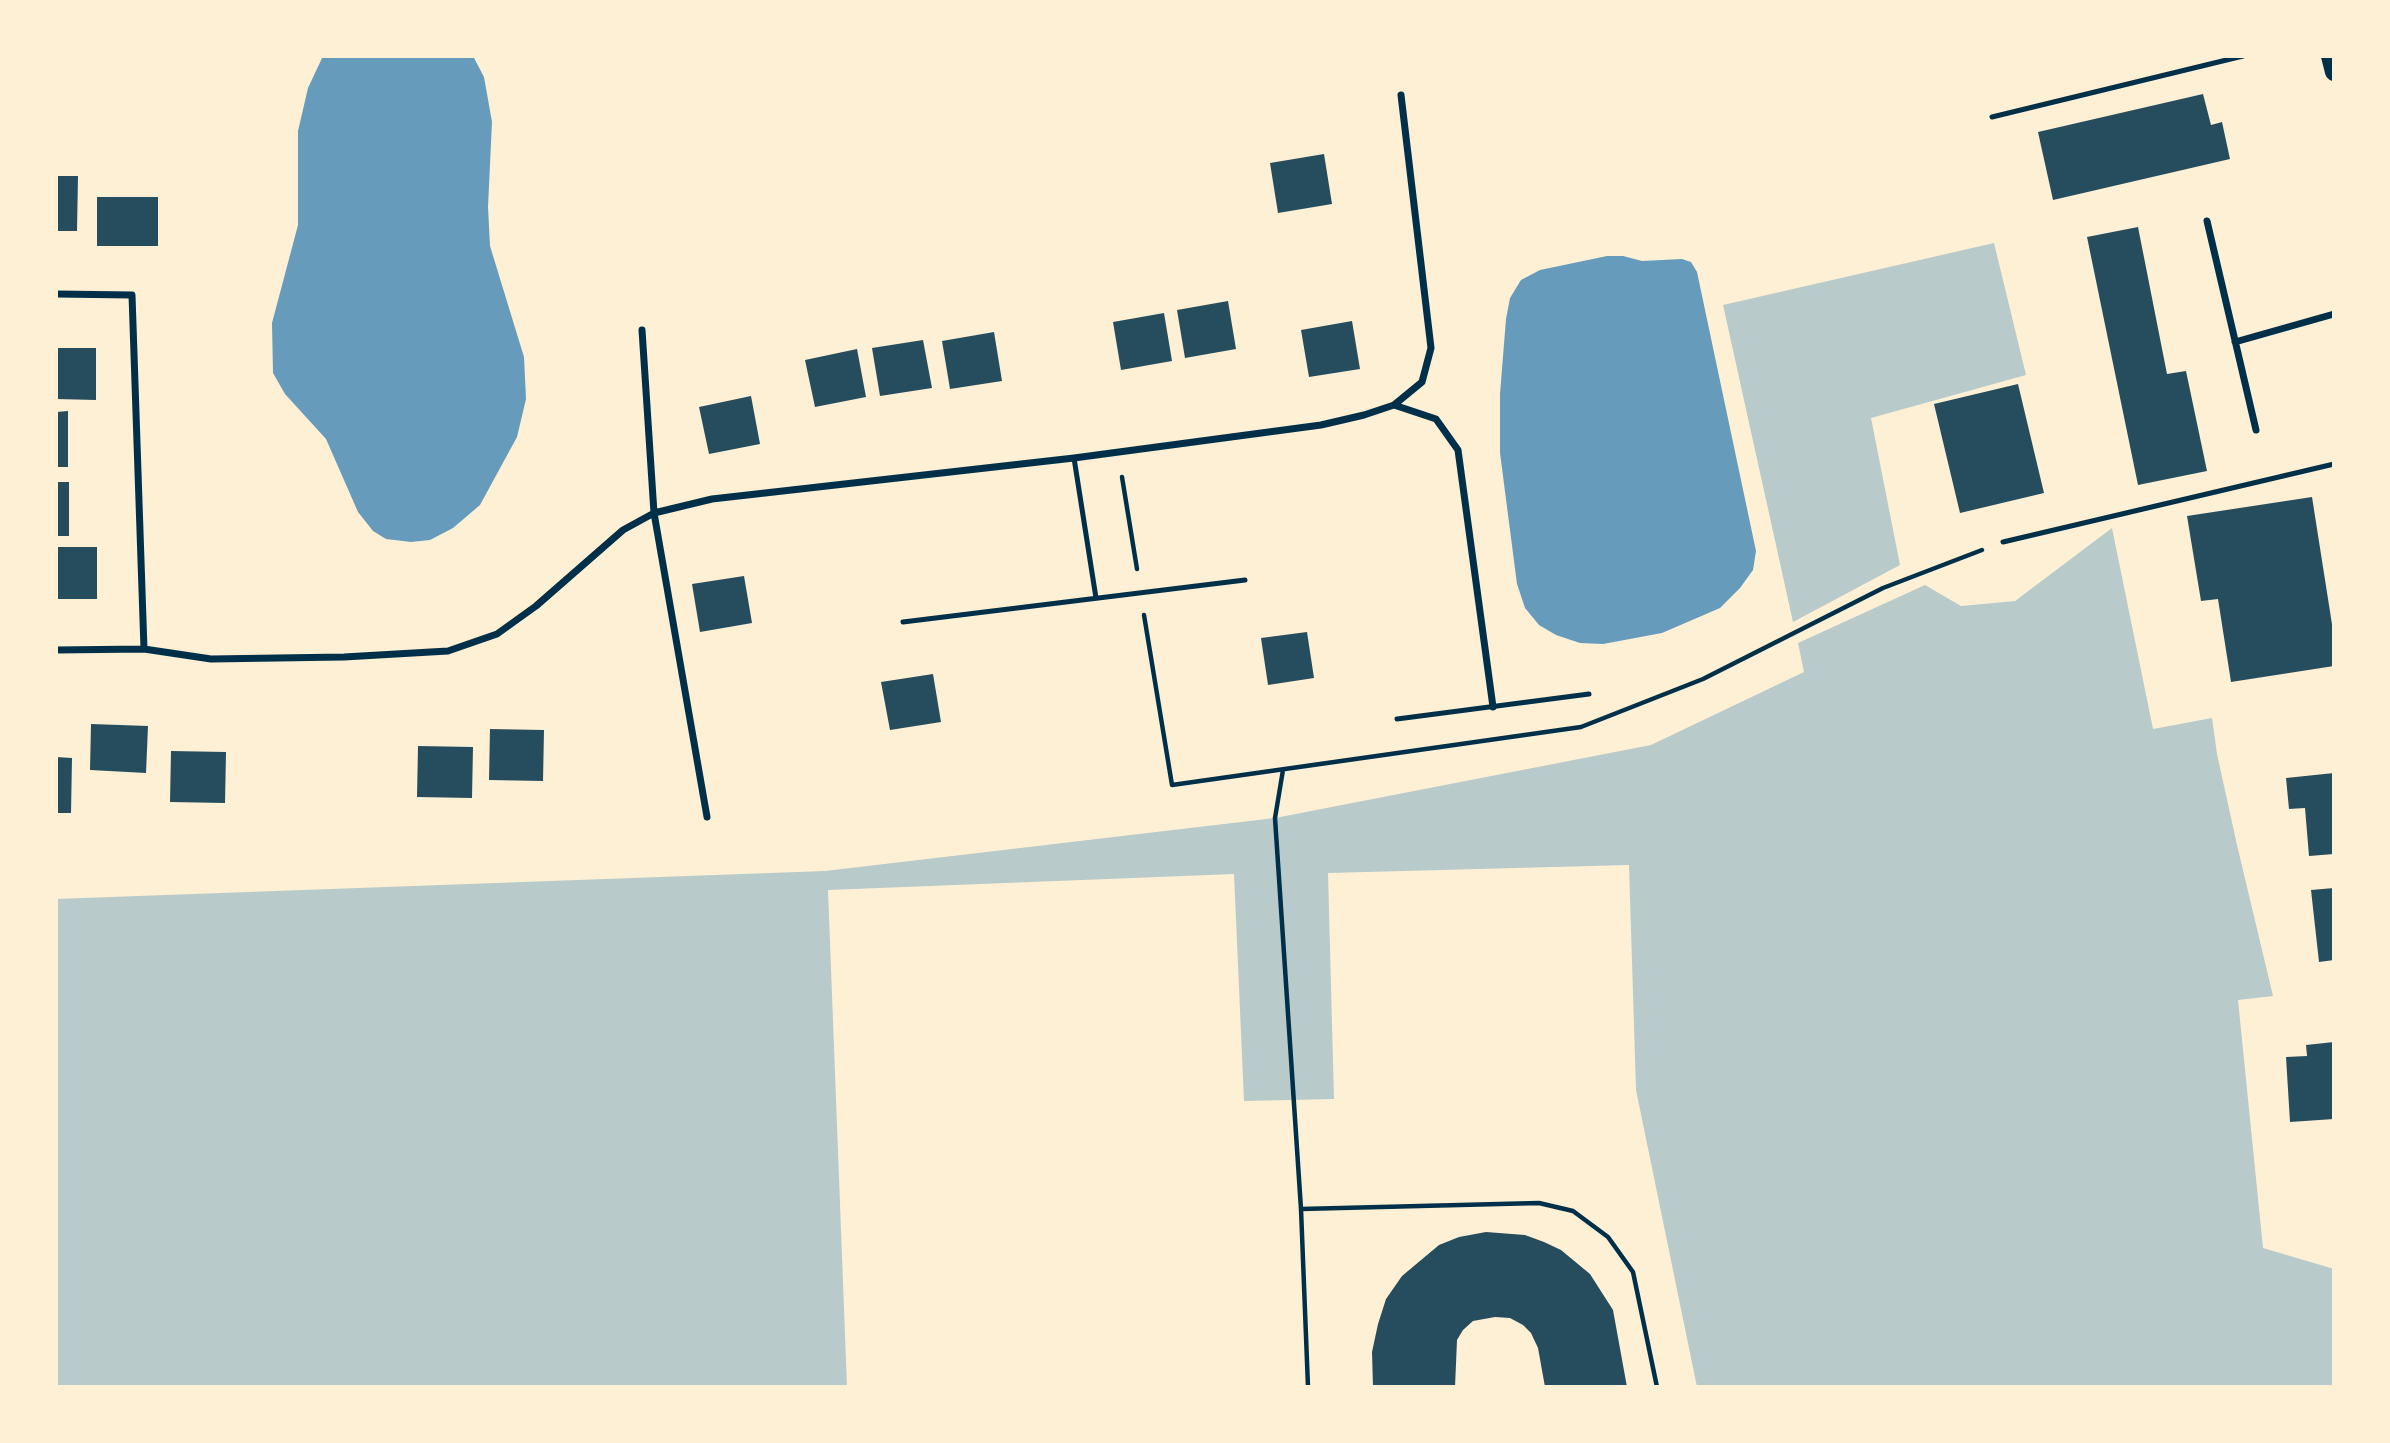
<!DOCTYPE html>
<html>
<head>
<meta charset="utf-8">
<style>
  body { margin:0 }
  #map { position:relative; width:2390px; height:1443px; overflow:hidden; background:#fdf0d5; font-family:"Source Sans 3",sans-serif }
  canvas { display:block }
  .frame { position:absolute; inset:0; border:58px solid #fdf0d5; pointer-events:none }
</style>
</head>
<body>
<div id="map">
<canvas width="2390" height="1443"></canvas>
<div class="frame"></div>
</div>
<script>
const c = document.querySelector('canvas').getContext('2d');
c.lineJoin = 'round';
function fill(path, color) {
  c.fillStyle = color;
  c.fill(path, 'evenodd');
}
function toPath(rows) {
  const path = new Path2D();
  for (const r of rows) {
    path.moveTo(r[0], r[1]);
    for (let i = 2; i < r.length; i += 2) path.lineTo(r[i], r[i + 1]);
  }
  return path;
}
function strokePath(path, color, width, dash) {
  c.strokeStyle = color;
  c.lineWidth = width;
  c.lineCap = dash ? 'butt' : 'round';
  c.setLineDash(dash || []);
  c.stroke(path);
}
fill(toPath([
  [1994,243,2026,375,1871,418,1900,565,1793,622,1723,305],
  [2112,528,2153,729,2212,718,2217,754,2237,845,2273,996,2238,1000,2263,1248,2334,1269,2334,1387,1697,1387,1636,1090,1629,865,1328,873,1334,1099,1244,1101,1234,874,828,890,847,1387,56,1387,56,899,825,871,1275,818,1651,745,1804,672,1798,643,1925,585,1961,606,2015,601]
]), '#b9caca');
fill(toPath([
  [323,56,473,56,484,77,492,122,488,207,490,246,524,357,526,399,517,437,480,505,453,528,430,540,411,542,386,539,373,531,358,512,326,439,285,394,273,373,272,323,298,225,298,131,308,88],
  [1607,256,1623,256,1642,261,1682,259,1691,262,1697,272,1756,551,1753,570,1740,588,1720,608,1662,633,1603,644,1580,643,1556,635,1539,625,1525,608,1517,584,1500,453,1500,394,1506,319,1510,298,1521,280,1540,270]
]), '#669bbc');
fill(toPath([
  [2203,94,2211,125,2222,122,2230,159,2053,200,2038,132],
  [1324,154,1332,204,1278,213,1270,163],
  [56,176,78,176,77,231,56,231],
  [97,197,158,197,158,246,97,246],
  [2138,227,2167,374,2186,371,2207,471,2138,485,2087,237],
  [1228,301,1236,349,1185,358,1177,310],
  [1164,313,1172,361,1121,370,1113,322],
  [1352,321,1360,369,1309,377,1301,330],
  [994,332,1002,381,950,389,942,341],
  [923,340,932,388,880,396,872,348],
  [56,348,96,348,96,400,56,399],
  [857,349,866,397,815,407,805,360],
  [2018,384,2044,493,1960,513,1934,404],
  [751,396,760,444,709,454,699,407],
  [68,411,68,467,56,467,56,412],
  [56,482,69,482,69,536,56,536],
  [2312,497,2334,637,2334,666,2231,682,2218,599,2201,601,2187,516],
  [56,547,97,547,97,599,56,599],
  [744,576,752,623,700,632,692,584],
  [1307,632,1314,678,1268,685,1261,638],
  [933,674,941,722,890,730,881,682],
  [91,724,148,726,146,773,90,770],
  [490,729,544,730,543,781,489,780],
  [418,746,473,747,472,798,417,797],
  [171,751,226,752,225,803,170,802],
  [56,757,72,758,71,813,56,813],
  [2334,773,2334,854,2309,856,2305,808,2289,809,2286,778],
  [2334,888,2334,960,2319,962,2311,890],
  [2334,1042,2334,1119,2290,1122,2286,1057,2307,1056,2306,1045],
  [1486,1232,1525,1235,1544,1242,1561,1250,1590,1274,1613,1310,1627,1387,1545,1387,1538,1348,1531,1333,1523,1325,1510,1318,1495,1317,1473,1321,1463,1330,1457,1340,1455,1387,1373,1387,1372,1352,1378,1324,1386,1299,1402,1276,1439,1245,1459,1237]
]), '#264d5e');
strokePath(toPath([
  [1122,477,1137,569],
  [1144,615,1172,785,1581,727,1703,679,1883,588,1982,550],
  [1283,770,1275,818,1301,1209,1308,1387],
  [1301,1209,1539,1203,1573,1211,1608,1237,1633,1272,1657,1387]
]), '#003049', 4.5);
strokePath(toPath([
  [1992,117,2243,56],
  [1074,458,1096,598],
  [2003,542,2334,464],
  [903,622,1245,580],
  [1397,719,1589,694]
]), '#003049', 5);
strokePath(toPath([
  [2207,221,2256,430],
  [56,294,132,295,144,649],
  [642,330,654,513,707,817],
  [2235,342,2334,314],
  [1394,405,1436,419,1458,450,1493,707],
  [56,650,144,649,211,659,344,657,448,651,497,634,536,606,623,530,654,513,712,499,1074,458,1321,425,1364,415,1394,405,1422,382,1431,348,1401,95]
]), '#003049', 7);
strokePath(toPath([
  [2330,56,2334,72]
]), '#003049', 18);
</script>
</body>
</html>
